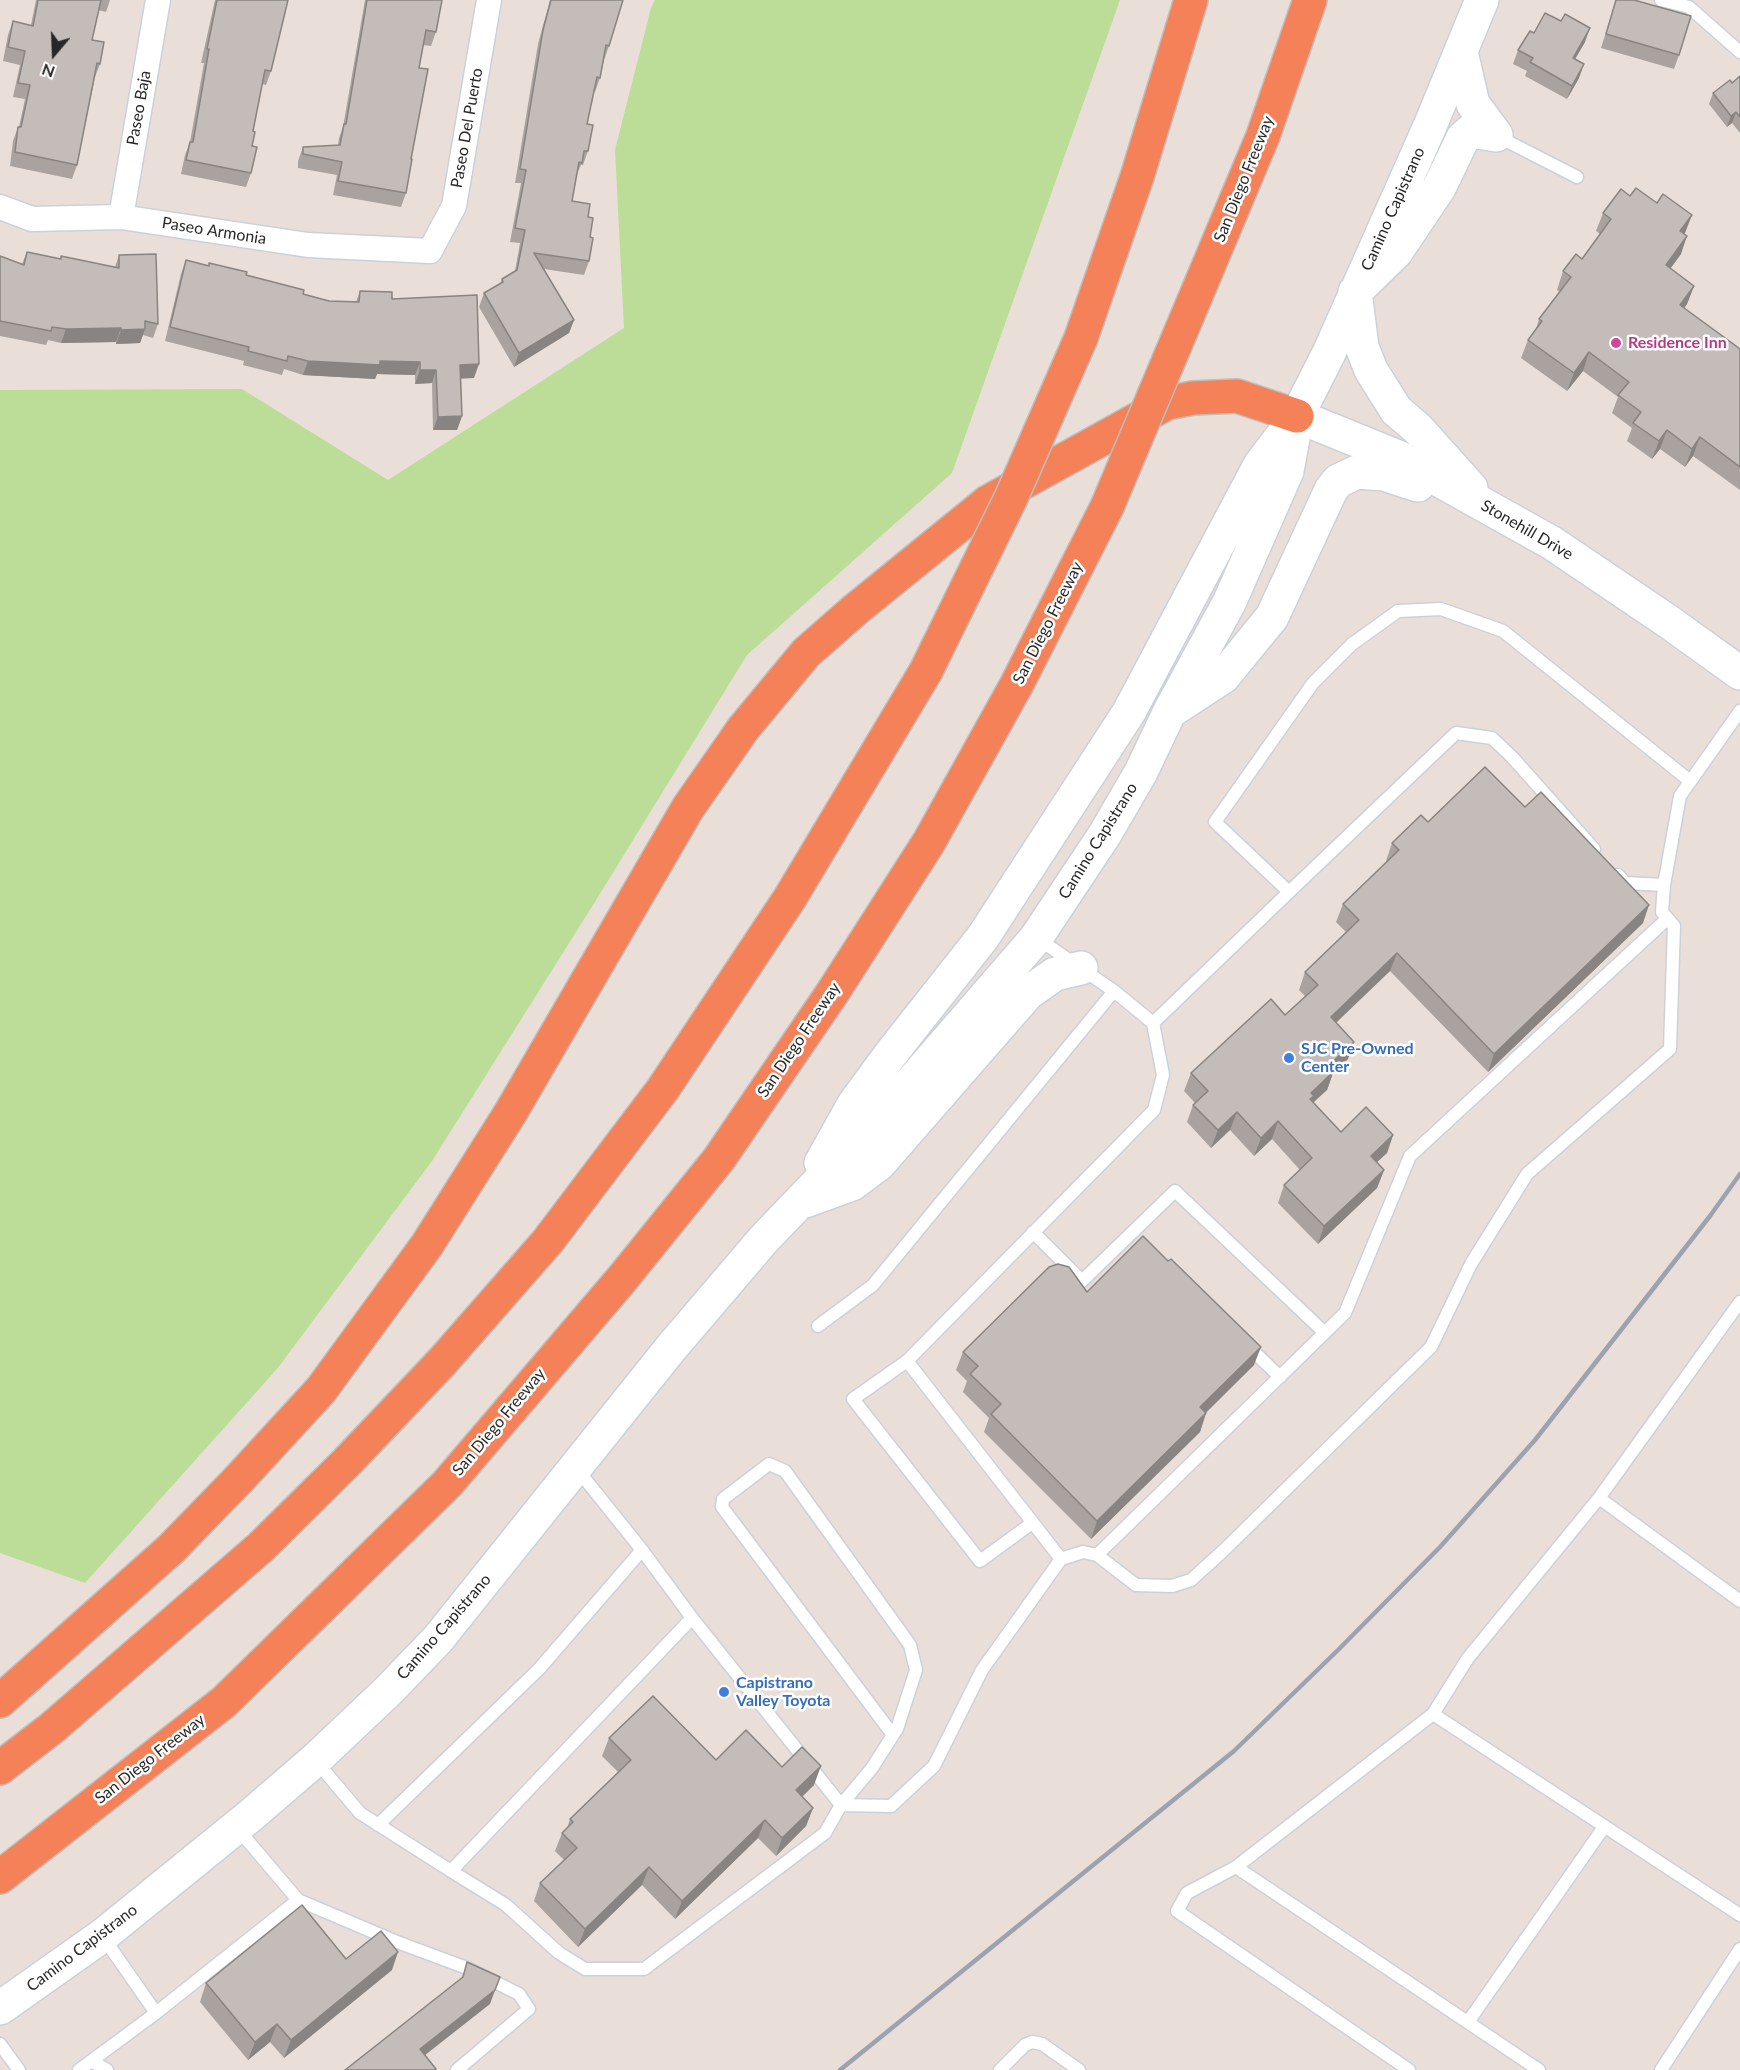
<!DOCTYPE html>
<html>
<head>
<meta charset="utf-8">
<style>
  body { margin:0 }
  #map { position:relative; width:1740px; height:2070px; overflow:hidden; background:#e9dfd8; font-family:Lato,sans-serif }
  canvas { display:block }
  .north { position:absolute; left:24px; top:24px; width:60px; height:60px; -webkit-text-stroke:4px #fff; paint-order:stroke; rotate:199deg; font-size:16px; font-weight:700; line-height:24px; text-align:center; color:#272727 }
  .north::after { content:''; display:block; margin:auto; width:21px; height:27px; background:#272727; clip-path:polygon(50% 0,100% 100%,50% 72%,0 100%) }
</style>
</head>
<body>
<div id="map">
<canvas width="1740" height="2070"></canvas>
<div class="north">N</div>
</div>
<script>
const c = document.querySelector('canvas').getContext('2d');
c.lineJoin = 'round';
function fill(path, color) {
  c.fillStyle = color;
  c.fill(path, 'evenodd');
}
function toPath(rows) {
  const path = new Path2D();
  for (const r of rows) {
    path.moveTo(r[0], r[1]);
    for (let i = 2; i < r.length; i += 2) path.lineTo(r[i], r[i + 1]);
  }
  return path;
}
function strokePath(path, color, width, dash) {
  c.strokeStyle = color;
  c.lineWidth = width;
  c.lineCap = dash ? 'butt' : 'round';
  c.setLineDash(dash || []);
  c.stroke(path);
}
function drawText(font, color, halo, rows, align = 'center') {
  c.font = font + ' Lato,sans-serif';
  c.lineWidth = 5;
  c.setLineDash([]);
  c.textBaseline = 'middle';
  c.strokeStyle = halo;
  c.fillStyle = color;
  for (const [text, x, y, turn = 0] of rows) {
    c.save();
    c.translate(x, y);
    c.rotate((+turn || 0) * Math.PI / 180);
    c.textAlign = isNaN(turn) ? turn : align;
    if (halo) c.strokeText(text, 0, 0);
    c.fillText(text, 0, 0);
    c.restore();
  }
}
fill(toPath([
  [655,0,1120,0,952,473,747,655,593,905,432,1161,277,1369,85,1583,0,1553,0,390,242,389,388,480,624,328,615,150,651,8]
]), '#bbdd97');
const lane = toPath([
  [1661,0,1689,7,1740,52],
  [1497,136,1577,177],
  [1618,875,1625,883,1664,885],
  [1289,892,1456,733,1492,738,1512,757,1594,849],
  [1037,938,1114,991,1153,1023,1163,1075,1154,1110,907,1361,1061,1559],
  [1153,1023,1289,892,1215,822,1313,683,1352,644,1398,611,1441,609,1503,631,1690,781],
  [1033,1232,1082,1281,1175,1191,1325,1333],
  [818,1326,873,1285,1114,991],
  [1246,1344,1280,1377],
  [907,1361,853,1399,980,1561,1032,1523],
  [577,1469,642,1550,692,1618,841,1805,891,1806,934,1766,982,1670,1061,1559,1083,1552,1097,1555,1136,1585,1172,1586,1191,1580,1223,1551,1431,1347,1471,1264,1527,1174,1670,1049,1674,926,1662,912,1664,885,1680,796,1740,711],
  [1599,1498,1740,1601],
  [1097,1555,1345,1313,1410,1156,1667,919],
  [1433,1714,1740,1915],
  [316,1761,360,1813,451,1871,692,1618],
  [378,1825,539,1669,642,1550],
  [1236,1867,1433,1714,1468,1658,1599,1498,1740,1302],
  [451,1871,506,1905,559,1953,585,1969,644,1969,825,1833,841,1805,872,1768,893,1735,897,1729,916,1670,910,1645,785,1471,769,1464,723,1499,722,1507,893,1735],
  [298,1900,397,1942,467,1968,519,1994,529,2009,457,2070],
  [103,1937,156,2013],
  [1468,2022,1604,1827],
  [0,2044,19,2070],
  [91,2061,107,2070],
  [79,2070,156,2013,298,1900,237,1828],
  [1000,2070,1025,2045,1032,2042,1042,2044,1079,2070],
  [1409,2070,1177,1911,1187,1893,1236,1867,1539,2070],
  [1661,2070,1740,1949]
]);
const street = toPath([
  [0,207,32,219,121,217,308,245,430,251,454,206,489,0],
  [121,217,158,0]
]);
const secondary = toPath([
  [1461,52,1473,104,1496,135],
  [1297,416,1398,457,1552,543,1669,622,1740,673],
  [1471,488,1418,429,1396,410,1371,370,1362,347,1355,292,1396,252,1439,188,1463,138,1471,131,1496,135],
  [1174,709,1223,677,1272,617,1331,490,1338,481,1357,472,1384,474,1418,485],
  [821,1163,854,1104,890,1055,983,937,1129,712,1260,465,1297,416,1329,353,1430,126,1482,0],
  [805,1201,852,1184,879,1164,1028,993,1055,974,1081,968],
  [0,2008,102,1936,250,1816,315,1760,389,1690,438,1639,671,1348,764,1239,882,1116,1036,938,1105,834,1141,772,1170,711,1229,603,1287,471,1297,416]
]);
const highway = toPath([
  [1206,272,1263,136,1310,0],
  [1081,338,1137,177,1191,0],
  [0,1701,171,1549,240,1478,321,1390,427,1245,511,1112,688,808,743,729,806,653,855,610,988,502,1167,403,1193,398,1237,396,1297,416],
  [0,1768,52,1728,261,1547,347,1462,442,1362,548,1241,663,1089,790,898,926,671],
  [0,1877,224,1702,447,1484,622,1279,719,1159,833,992,929,842,1017,684,1107,507]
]);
strokePath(lane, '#cbd1db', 15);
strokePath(street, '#cbd1db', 27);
strokePath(secondary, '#cbd1db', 36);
strokePath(highway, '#bebebe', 36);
strokePath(lane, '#fff', 12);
strokePath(street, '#fff', 24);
strokePath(secondary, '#fff', 33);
strokePath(highway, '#f58158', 33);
strokePath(toPath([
  [840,2070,1234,1751,1338,1650,1440,1547,1535,1440,1710,1216,1740,1174]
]), '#9ca2b0', 4.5);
const highwayBridge = toPath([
  [1107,507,1206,272],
  [926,671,1011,498,1081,338]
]);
strokePath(highwayBridge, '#bebebe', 36, []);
strokePath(highwayBridge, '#f58158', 33);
fill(toPath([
  [36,0,110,0,106,12,98,10,92,40,100,64,95,77,77,165,72,179,10,166,13,141,18,127,19,127,25,99,13,97,20,65,3,61,8,35,13,21,31,25],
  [215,0,288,0,271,71,266,85,262,84,253,131,251,173,246,187,181,174,185,155,190,142,204,63,201,63],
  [365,0,442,0,436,32,431,46,423,45,419,68,411,159,406,193,401,207,333,195,337,175,298,168,298,161,303,147,338,145,339,138,343,127],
  [550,0,623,0,609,46,604,60,600,78,595,92,594,91,587,124,588,151,583,165,581,165,576,176,572,201,588,217,590,237,589,261,584,275,544,269,574,320,569,333,514,367,479,307,484,293,500,284,502,279,515,271,520,243,510,242,521,183,515,183,538,44],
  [1616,0,1679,55,1674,69,1601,48],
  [1534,33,1585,42,1575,59,1579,78,1567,99,1525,76,1527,71,1513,64,1518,50],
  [1740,76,1740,133,1732,123,1727,127,1709,104,1713,93,1732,83],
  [1603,213,1685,234,1681,254,1670,269,1694,286,1687,304,1684,308,1740,349,1740,490,1693,456,1685,467,1660,449,1652,459,1627,441,1632,428,1612,413,1618,397,1583,371,1567,391,1521,358,1528,340,1536,329,1539,319,1560,292,1557,290,1563,271,1582,259,1600,234,1596,231],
  [27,252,60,259,115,267,119,255,158,324,153,338,143,335,140,343,116,344,116,342,61,343,48,340,46,345,0,336,0,256,22,264],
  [186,260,246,275,303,294,329,301,356,302,360,291,392,299,474,378,461,378,462,416,457,430,433,430,432,383,415,384,415,375,377,374,375,379,303,375,284,369,282,375,243,365,244,361,165,341,181,274],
  [1525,807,1643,923,1488,1072,1390,971,1336,1023,1348,1059,1333,1073,1327,1090,1313,1103,1341,1132,1393,1135,1387,1153,1377,1162,1384,1170,1377,1188,1318,1244,1278,1203,1284,1185,1300,1170,1272,1139,1254,1156,1230,1130,1211,1148,1187,1122,1193,1105,1195,1103,1184,1091,1191,1073,1285,1015,1305,996,1299,990,1305,972,1346,932,1336,922,1343,904,1387,862,1386,861,1392,843,1428,822],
  [1087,1292,1254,1365,1206,1413,1200,1432,1091,1539,984,1432,989,1418,963,1392,967,1381,956,1370,963,1352],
  [609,1738,716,1760,782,1767,814,1785,802,1797,813,1808,806,1826,776,1856,758,1838,675,1919,642,1885,578,1947,534,1901,540,1883,564,1860,555,1851,562,1833,567,1828,570,1819,618,1772,602,1756],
  [346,1959,392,1970,284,2058,270,2042,248,2060,200,2002,206,1983]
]), '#a9a29e');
fill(toPath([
  [1590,28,1585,42,1568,71,1573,58],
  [1584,64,1579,78,1567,99,1572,86],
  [1736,112,1732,123,1727,127,1731,116],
  [1692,215,1685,233,1674,249,1680,231],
  [1687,236,1681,254,1659,284,1666,265],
  [1694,286,1687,304,1673,324,1680,305],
  [574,320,569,333,514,367,519,353],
  [121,328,116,342,61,343,66,329],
  [145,329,140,343,116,344,121,330],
  [1589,352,1583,371,1567,391,1574,373],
  [308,361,380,361,420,362,415,375,377,374,375,379,303,375],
  [479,364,474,378,456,379,460,365],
  [420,370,436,370,432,383,415,384],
  [462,416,457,430,433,430,438,417],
  [1667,430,1660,449,1652,459,1659,441],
  [1700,437,1693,456,1685,467,1692,449],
  [1649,905,1643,923,1488,1072,1494,1054],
  [1397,953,1390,971,1324,1034,1331,1017],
  [1354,1042,1348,1059,1333,1073,1327,1090,1310,1105,1303,1117,1311,1093,1328,1066],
  [1237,1112,1230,1130,1211,1148,1218,1130],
  [1278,1121,1272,1139,1254,1156,1261,1138],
  [1393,1135,1387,1153,1364,1174,1371,1156],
  [1384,1170,1377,1188,1318,1244,1324,1226],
  [1261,1347,1254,1365,1193,1425,1200,1407],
  [1206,1413,1200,1432,1091,1539,1097,1521],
  [821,1766,814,1785,789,1809,796,1790],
  [813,1808,806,1826,776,1856,782,1838],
  [765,1820,758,1838,675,1919,682,1901],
  [649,1867,642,1885,578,1947,585,1929],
  [398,1952,392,1970,284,2058,291,2040],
  [500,1977,490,2004,415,2063,420,2049],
  [277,2024,270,2042,248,2060,255,2042]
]), '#898481');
const building = toPath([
  [38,0,101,0,92,40,104,42,100,64,97,63,77,165,15,152,18,127,21,127,30,85,18,83,25,51,8,47,13,21,33,26,38,0],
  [217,0,288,0,271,71,265,70,253,131,255,132,252,146,257,147,251,173,186,160,190,142,193,142,209,49,207,49,217,0],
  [367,0,442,0,436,32,426,30,419,68,428,69,411,159,412,159,406,193,338,181,342,162,303,154,303,147,340,145,344,124,346,124,367,0],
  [551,0,623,0,609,46,606,45,600,78,597,77,587,124,593,125,588,151,584,151,582,163,579,162,572,201,590,204,588,217,593,218,590,237,593,238,589,261,534,253,574,320,519,353,484,293,503,282,502,279,517,270,525,230,515,228,526,170,520,169,543,30,551,0],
  [1616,0,1634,0,1691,16,1679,55,1606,34,1616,0],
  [1545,13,1561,21,1565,14,1590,28,1573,58,1584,64,1572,86,1530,62,1533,58,1518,50,1530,31,1534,33,1545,13],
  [1740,76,1740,117,1736,112,1731,116,1713,93,1730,80,1732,83,1740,76],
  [1636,188,1657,203,1663,194,1692,215,1680,231,1687,236,1666,265,1694,286,1680,305,1740,349,1740,467,1700,437,1692,449,1667,430,1659,441,1633,423,1641,412,1618,395,1629,382,1589,352,1574,373,1528,340,1542,321,1539,319,1571,277,1563,271,1576,254,1582,259,1611,219,1603,213,1621,189,1630,196,1636,188],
  [27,252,61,259,61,256,119,268,119,255,156,254,158,324,145,321,145,329,121,330,121,328,66,329,52,327,51,331,0,321,0,256,24,265,27,252],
  [186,260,209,266,209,263,247,272,246,275,304,290,303,294,329,301,359,302,360,291,392,292,392,299,477,295,479,364,460,365,462,416,438,417,436,370,420,370,420,362,380,361,380,365,308,361,288,356,287,361,248,351,249,347,170,327,186,260],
  [1485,767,1525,807,1541,792,1649,905,1494,1054,1397,953,1331,1017,1354,1042,1328,1066,1333,1072,1311,1093,1314,1096,1310,1099,1341,1132,1366,1107,1393,1135,1371,1156,1384,1170,1324,1226,1284,1185,1312,1158,1278,1121,1261,1138,1237,1112,1218,1130,1193,1105,1208,1091,1191,1073,1271,999,1285,1015,1318,985,1305,972,1359,920,1343,904,1399,850,1392,843,1421,815,1428,822,1485,767],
  [1143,1236,1168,1261,1171,1259,1261,1347,1200,1407,1206,1413,1097,1521,991,1414,1001,1404,970,1374,978,1366,963,1352,1049,1267,1058,1264,1069,1267,1087,1292,1143,1236],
  [653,1696,716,1760,746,1730,782,1767,802,1747,821,1766,796,1790,813,1808,782,1838,765,1820,682,1901,649,1867,585,1929,540,1883,577,1848,562,1833,573,1822,570,1819,631,1760,609,1738,653,1696],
  [302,1905,346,1959,381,1931,398,1952,291,2040,277,2024,255,2042,206,1983,302,1905],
  [467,1962,500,1977,495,1990,420,2049,436,2069,434,2070,345,2070,463,1977,467,1962]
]);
fill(building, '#c4bcb8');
strokePath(building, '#898481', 1.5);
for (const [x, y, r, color] of [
  [1616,343,6,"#d1479c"],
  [1289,1058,6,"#3f7fe0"],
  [724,1692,6,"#3f7fe0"]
]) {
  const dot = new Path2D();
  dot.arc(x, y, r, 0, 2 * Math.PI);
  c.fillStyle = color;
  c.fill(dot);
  strokePath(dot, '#fff', 2);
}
drawText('16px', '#272727', '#fff', [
  ["Paseo Baja",139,108,-80],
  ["Paseo Del Puerto",467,128,-80],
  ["San Diego Freeway",1244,179,-68],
  ["Camino Capistrano",1393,209,-66],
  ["Paseo Armonia",214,231,9],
  ["Stonehill Drive",1527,530,30],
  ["San Diego Freeway",1048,623,-63],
  ["Camino Capistrano",1098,841,-58],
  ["San Diego Freeway",799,1040,-56],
  ["San Diego Freeway",499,1422,-50],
  ["Camino Capistrano",444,1627,-49],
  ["San Diego Freeway",150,1759,-38],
  ["Camino Capistrano",82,1948,-37]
]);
drawText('bold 16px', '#b23c85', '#fff', [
  ["Residence Inn",1628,343]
], 'left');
drawText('bold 16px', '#366cbe', '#fff', [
  ["SJC Pre-Owned",1301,1049],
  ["Center",1301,1067],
  ["Capistrano",736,1683],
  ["Valley Toyota",736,1701]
], 'left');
</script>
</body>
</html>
